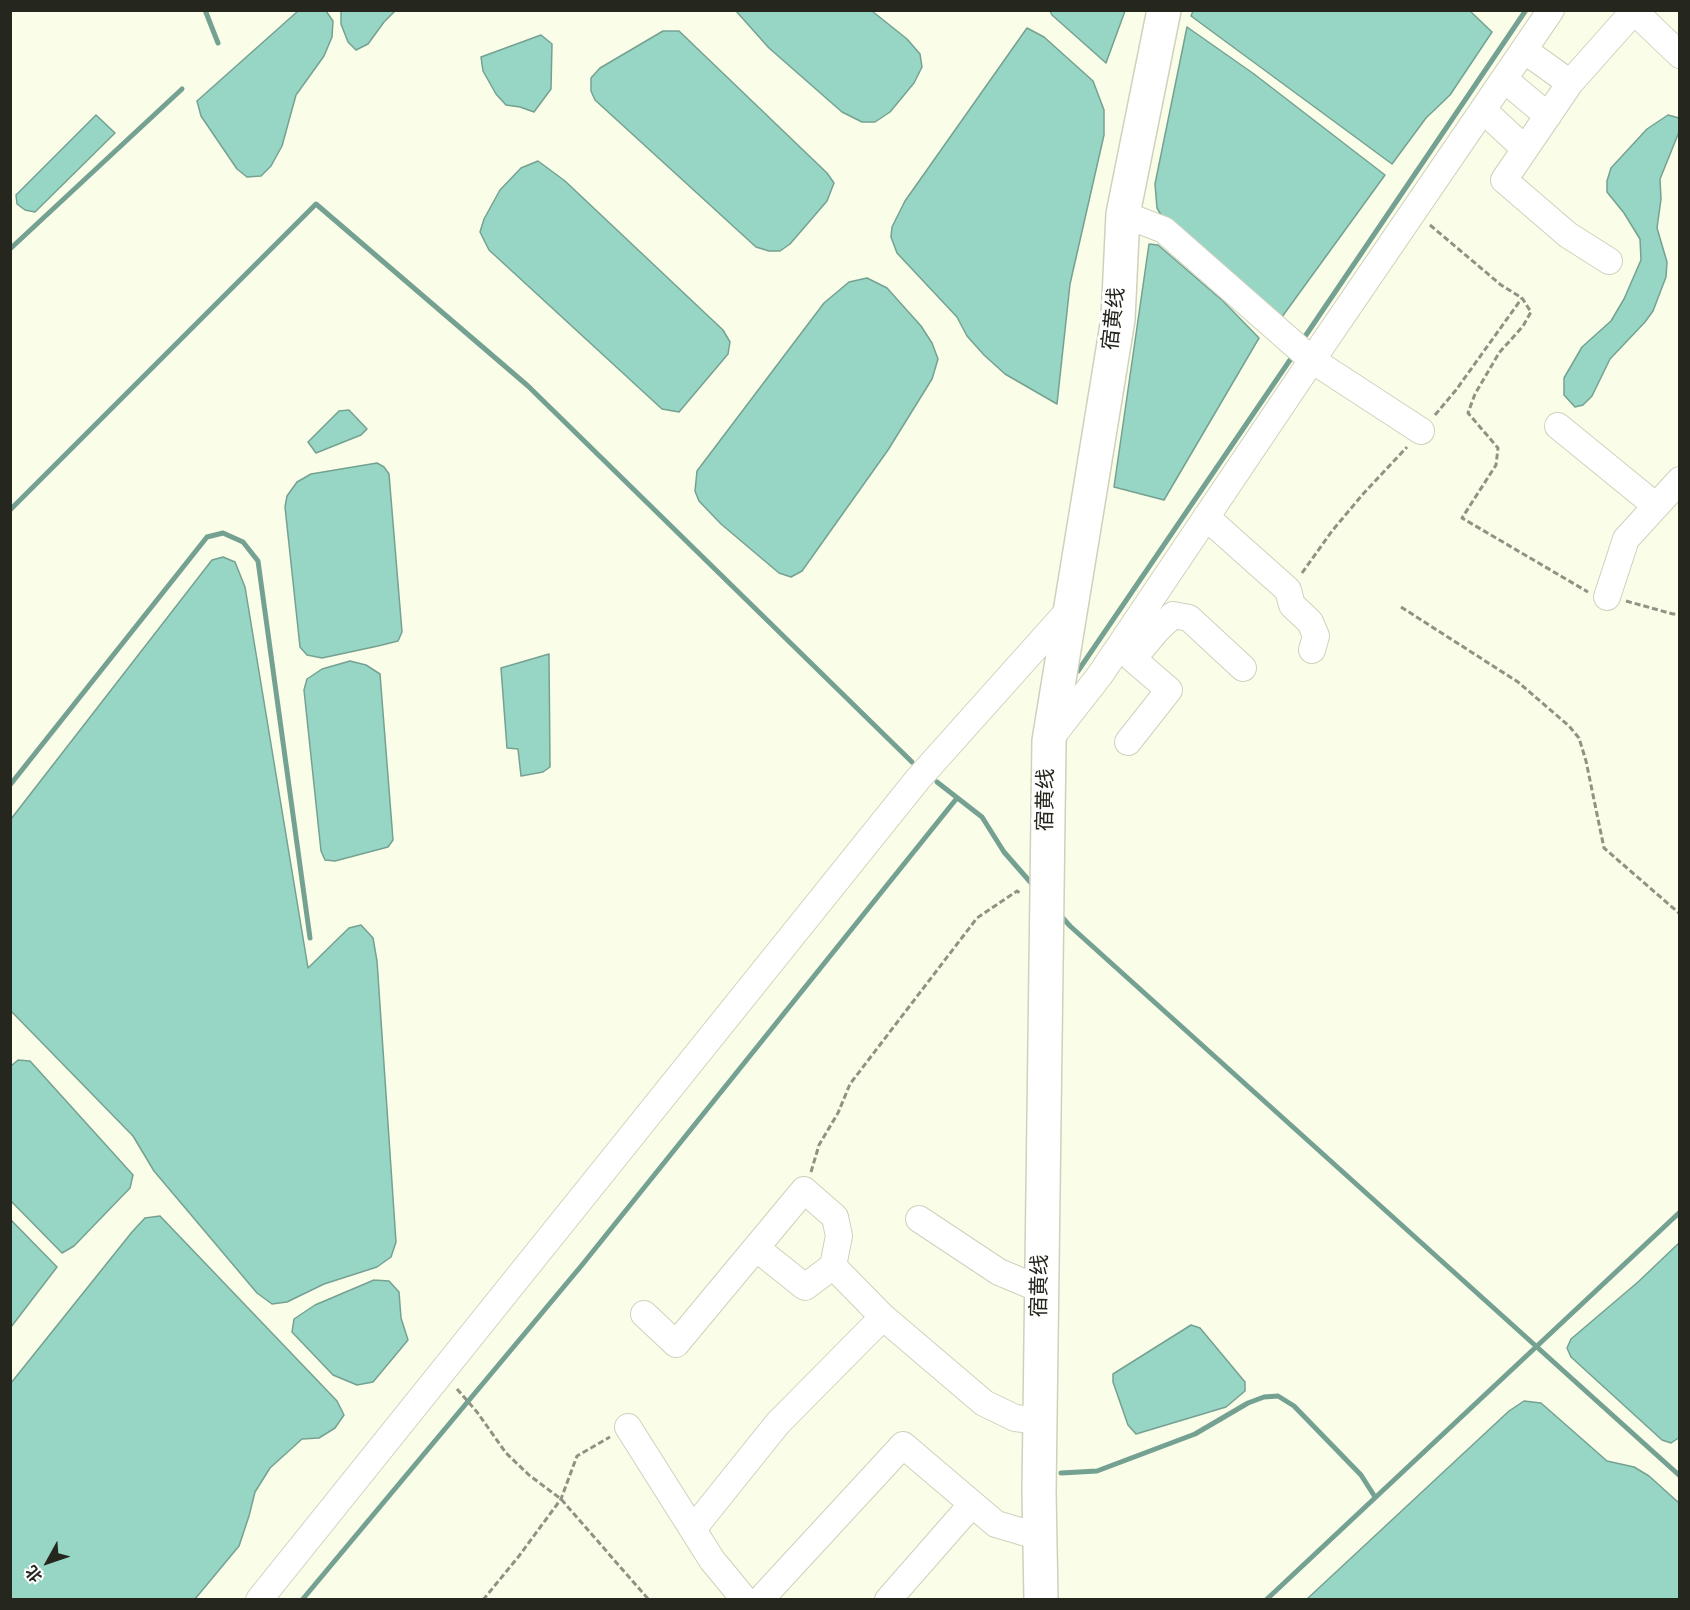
<!DOCTYPE html>
<html>
<head>
<meta charset="utf-8">
<style>
  body { margin:0 }
  #map { position:relative; width:1690px; height:1610px; overflow:hidden; background:#fafde8; font-family:Spectral,"Noto Sans SC",serif }
  canvas { display:block }
  .frame { position:absolute; inset:0; border:12px solid #25261e; pointer-events:none }
  .north { position:absolute; left:18px; top:1532px; width:60px; height:60px; -webkit-text-stroke:4px #fff; paint-order:stroke; rotate:230deg; font-size:16px; font-weight:700; line-height:24px; text-align:center; color:#25261e }
  .north::after { content:''; display:block; margin:auto; width:21px; height:27px; background:#25261e; clip-path:polygon(50% 0,100% 100%,50% 72%,0 100%) }
</style>
</head>
<body>
<div id="map">
<canvas width="1690" height="1610"></canvas>
<div class="frame"></div>
<div class="north">北</div>
</div>
<script>
const c = document.querySelector('canvas').getContext('2d');
c.lineJoin = 'round';
function fill(path, color) {
  c.fillStyle = color;
  c.fill(path, 'evenodd');
}
function toPath(rows) {
  const path = new Path2D();
  for (const r of rows) {
    path.moveTo(r[0], r[1]);
    for (let i = 2; i < r.length; i += 2) path.lineTo(r[i], r[i + 1]);
  }
  return path;
}
function strokePath(path, color, width, dash) {
  c.strokeStyle = color;
  c.lineWidth = width;
  c.lineCap = dash ? 'butt' : 'round';
  c.setLineDash(dash || []);
  c.stroke(path);
}
function drawText(font, color, halo, rows, align = 'center') {
  c.font = font + ' Spectral,"Noto Sans SC",serif';
  c.lineWidth = 6;
  c.setLineDash([]);
  c.textBaseline = 'middle';
  c.strokeStyle = halo;
  c.fillStyle = color;
  for (const [text, x, y, turn = 0] of rows) {
    c.save();
    c.translate(x, y);
    c.rotate((+turn || 0) * Math.PI / 180);
    c.textAlign = isNaN(turn) ? turn : align;
    if (halo) c.strokeText(text, 0, 0);
    c.fillText(text, 0, 0);
    c.restore();
  }
}
const water = toPath([
  [298,11,326,11,333,21,332,37,324,56,296,95,282,146,271,166,261,176,247,177,237,169,201,116,197,101,298,11],
  [341,11,341,10,395,11,384,22,368,44,356,50,348,42,341,24,341,11],
  [736,11,872,11,907,39,920,54,922,67,914,83,890,112,875,122,862,122,842,112,769,48,736,11],
  [1050,11,1125,11,1106,63,1052,15,1050,11],
  [1193,11,1470,11,1492,32,1450,95,1426,118,1392,164,1191,16,1193,11],
  [1187,27,1254,74,1385,175,1279,321,1164,220,1157,208,1155,184,1187,27],
  [1027,28,1044,37,1093,81,1104,110,1104,135,1070,284,1057,404,1005,374,984,355,967,336,957,317,897,253,891,237,892,227,905,201,1027,28],
  [663,31,679,31,827,173,834,183,827,201,790,244,780,251,769,251,756,247,595,100,591,91,591,78,600,68,663,31],
  [541,35,552,44,551,89,534,112,520,107,506,105,496,94,483,71,481,57,541,35],
  [96,115,115,133,35,212,25,210,17,204,16,195,96,115],
  [1668,115,1679,118,1679,132,1660,179,1661,199,1657,228,1667,262,1666,277,1653,311,1645,322,1610,359,1592,396,1583,405,1575,407,1564,395,1564,378,1582,347,1611,321,1624,299,1641,260,1640,239,1624,213,1607,192,1607,181,1611,168,1647,129,1668,115],
  [538,161,565,181,723,330,730,342,728,354,679,412,662,409,489,250,480,232,484,219,500,190,521,168,538,161],
  [1149,244,1158,245,1223,301,1259,338,1164,500,1114,487,1149,244],
  [867,278,887,288,921,326,932,343,938,359,932,379,888,450,802,571,791,577,779,573,721,524,699,501,695,491,697,471,824,303,849,282,867,278],
  [349,410,367,429,361,435,316,453,308,442,339,411,349,410],
  [377,463,384,467,389,474,402,632,398,641,378,646,322,658,307,655,300,647,285,507,287,496,297,482,311,474,377,463],
  [223,557,235,562,245,587,308,968,349,928,361,925,373,938,377,961,396,1242,391,1257,377,1267,324,1284,287,1302,272,1304,257,1293,154,1171,133,1136,11,1011,11,819,212,560,223,557],
  [549,654,550,767,543,772,521,776,518,749,507,748,501,668,549,654],
  [350,661,366,665,380,674,393,840,388,847,335,861,325,860,321,851,304,690,307,679,322,669,350,661],
  [18,1060,30,1061,133,1175,130,1188,74,1246,62,1253,11,1201,11,1066,18,1060],
  [160,1216,337,1401,344,1415,335,1428,319,1438,302,1439,270,1468,255,1492,249,1516,239,1546,195,1599,11,1599,11,1383,132,1232,145,1218,160,1216],
  [11,1220,57,1267,11,1327,11,1220],
  [1679,1243,1680,1437,1671,1443,1662,1440,1571,1357,1567,1348,1571,1339,1638,1282,1679,1243],
  [374,1280,389,1281,399,1292,401,1318,408,1340,373,1382,357,1385,333,1375,292,1332,294,1319,315,1305,374,1280],
  [1191,1325,1200,1328,1245,1382,1245,1391,1226,1407,1136,1434,1128,1425,1113,1382,1113,1374,1191,1325],
  [1524,1401,1541,1403,1607,1461,1634,1467,1649,1476,1679,1503,1679,1599,1307,1599,1509,1411,1524,1401]
]);
fill(water, '#97d6c4');
strokePath(water, '#75a192', 1.5);
strokePath(toPath([
  [205,10,218,43],
  [10,249,182,89],
  [1306,335,1526,10],
  [10,510,316,204,528,386,912,762],
  [1078,671,1290,360],
  [937,782,982,817,1004,852,1032,884],
  [10,785,207,537,223,533,243,542,258,561,310,938],
  [1061,916,1070,926,1680,1476],
  [1061,1473,1097,1471,1195,1434,1248,1403,1264,1397,1278,1396,1294,1406,1361,1475,1375,1497],
  [302,1600,582,1265,957,798],
  [1266,1600,1680,1212]
]), '#75a192', 5);
const minor = toPath([
  [1633,10,1680,55],
  [1524,50,1570,83],
  [1504,79,1548,116],
  [1483,110,1525,149],
  [1123,214,1164,230,1312,360,1421,431],
  [1609,261,1568,235,1504,180,1570,83,1634,11],
  [1558,426,1656,506],
  [1206,517,1288,590,1292,605,1310,622,1316,636,1312,650],
  [1607,597,1626,539,1680,480],
  [1123,647,1133,659,1169,690,1128,742],
  [1133,659,1157,630,1173,615,1189,618,1243,668],
  [1050,739,1100,675,1312,360,1551,10],
  [919,1219,999,1272,1042,1290],
  [756,1248,805,1287,833,1266],
  [644,1314,676,1344,804,1190,835,1217,839,1236,833,1266,883,1317,984,1403,1015,1418,1040,1421],
  [628,1427,712,1560,745,1600],
  [693,1529,778,1423,883,1317],
  [259,1600,918,779,1070,609],
  [760,1600,903,1445,996,1524,1040,1537],
  [888,1600,972,1504]
]);
const major = toPath([
  [1041,1600,1039,1492,1049,741,1118,319,1123,214,1164,10]
]);
strokePath(minor, '#cfd1bd', 28);
strokePath(major, '#cfd1bd', 36);
strokePath(toPath([
  [1430,225,1501,285,1522,298,1531,312,1523,326,1499,353,1475,394,1468,413,1498,448,1496,465,1462,518,1588,592],
  [1435,415,1456,390,1522,298],
  [1302,573,1332,531,1363,494,1407,447],
  [1626,601,1673,614,1680,614],
  [1401,607,1518,682,1569,726,1579,738,1586,761,1604,848,1680,914],
  [811,1172,819,1145,838,1113,850,1084,977,918,1017,891,1021,894],
  [457,1389,477,1412,506,1453,529,1475,561,1499,649,1600],
  [483,1600,519,1556,561,1499,577,1456,610,1437]
]), '#909284', 3, [6, 3]);
strokePath(minor, '#fff', 26);
strokePath(major, '#fff', 33);
drawText('21px', '#25261e', '#fff', [
  ["宿黄线",1116,319,-84],
  ["宿黄线",1048,800,-89],
  ["宿黄线",1042,1286,-89]
]);
</script>
</body>
</html>
